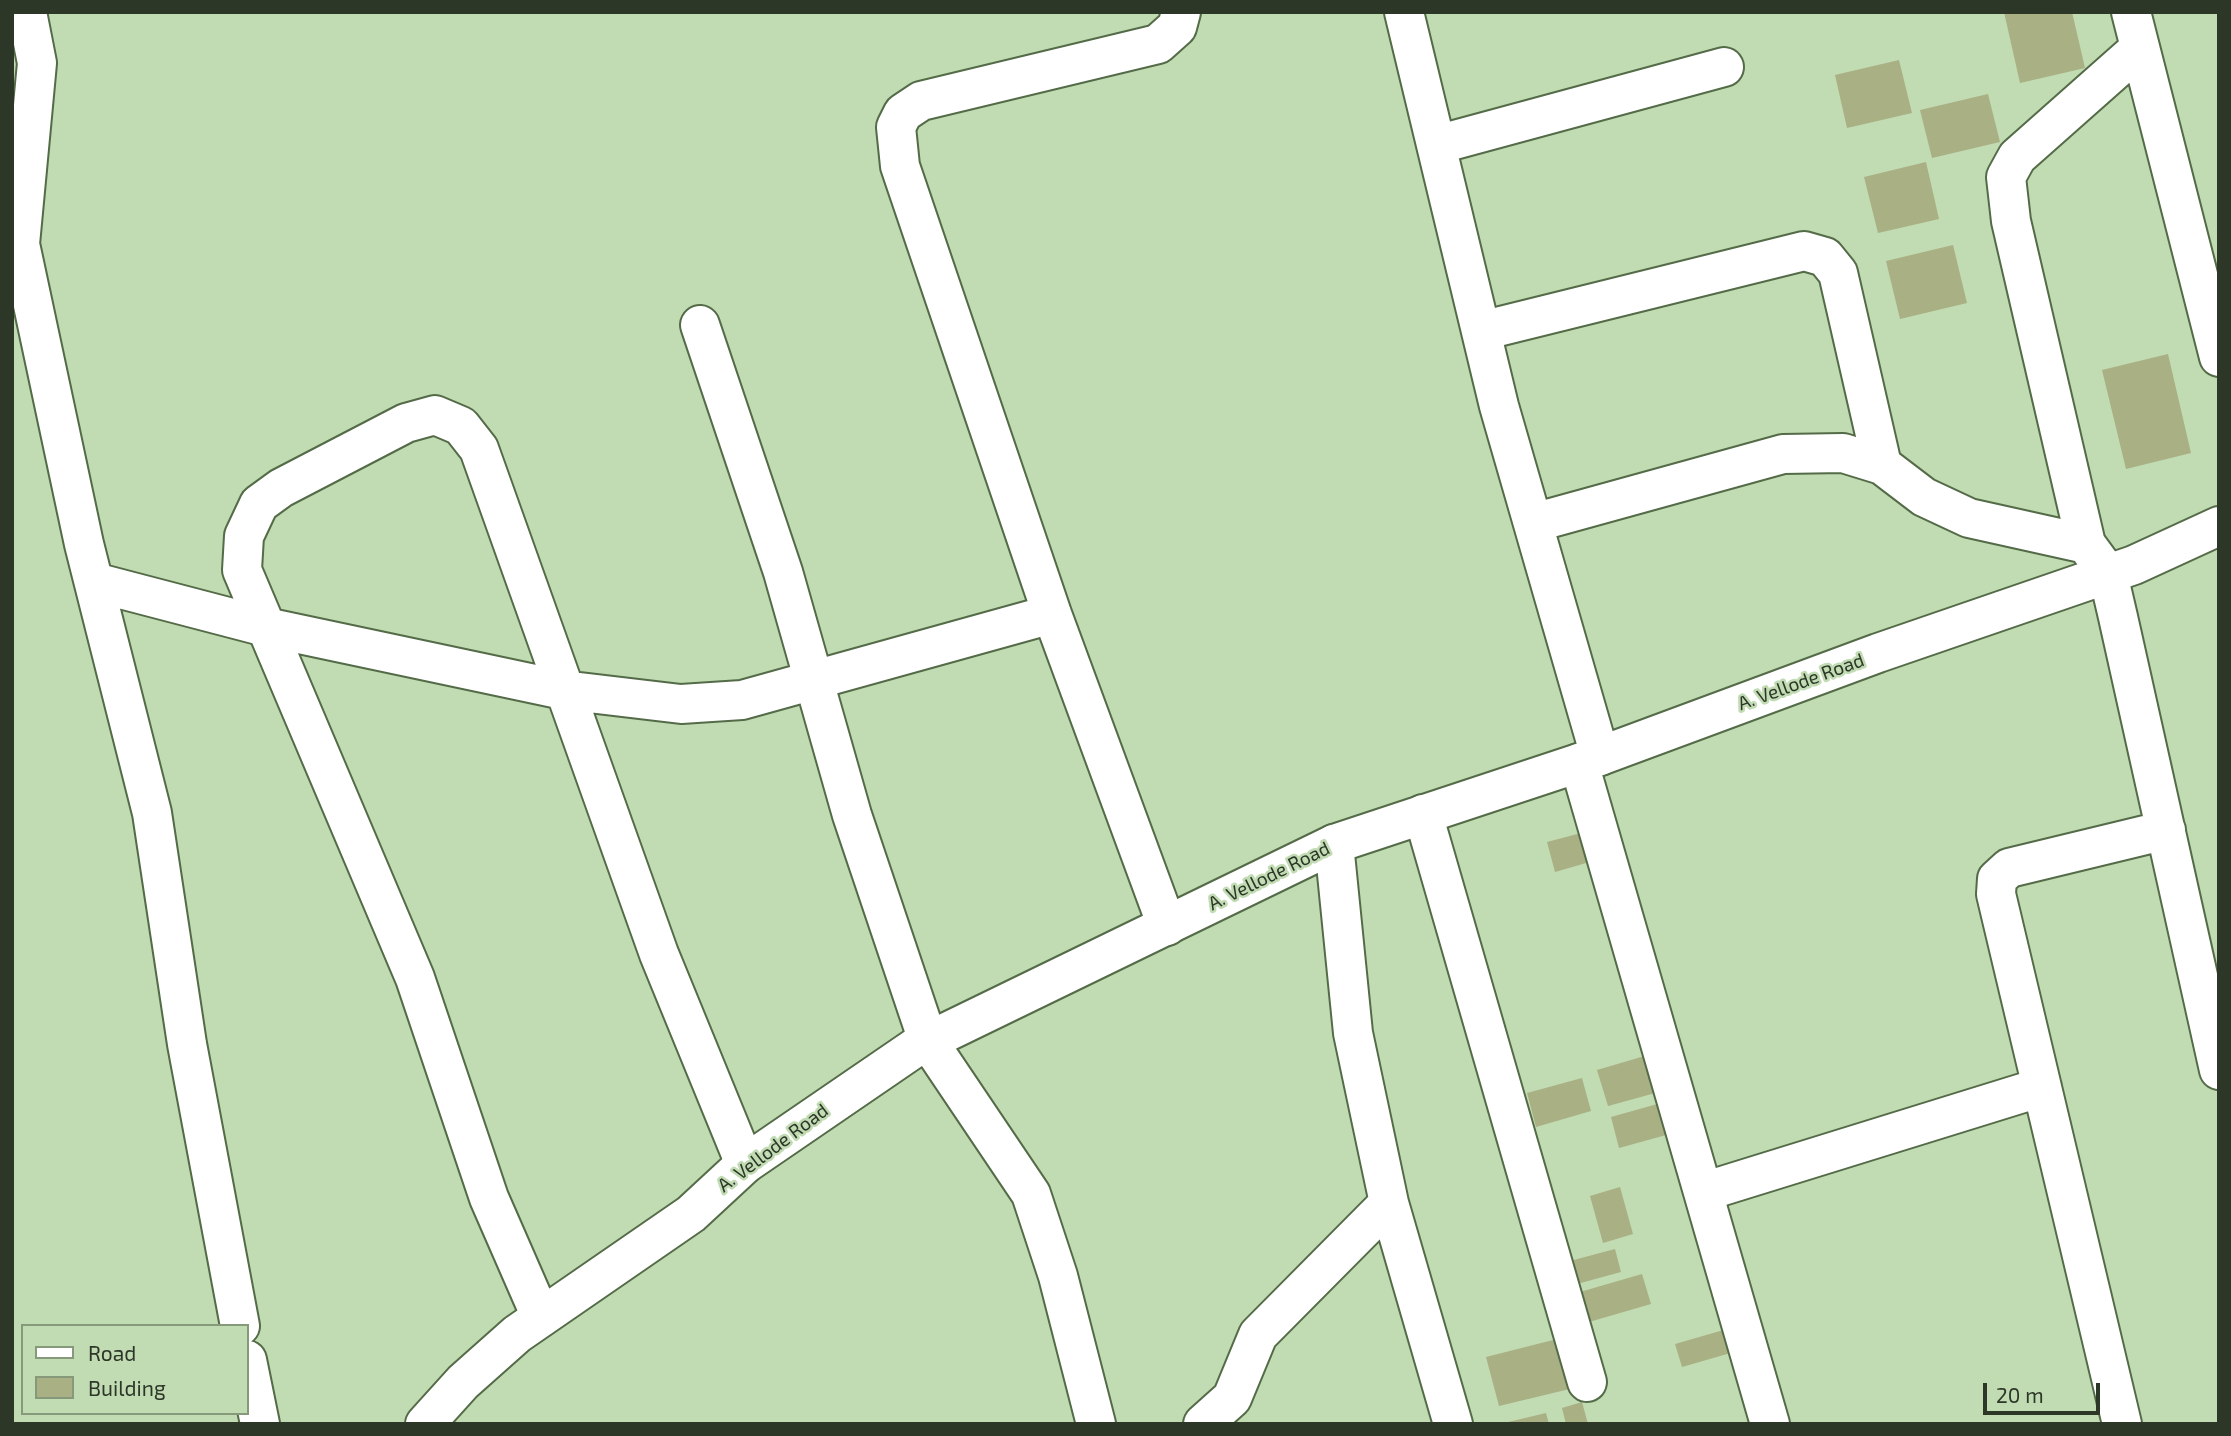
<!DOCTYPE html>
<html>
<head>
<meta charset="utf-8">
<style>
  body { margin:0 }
  #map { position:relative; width:2231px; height:1436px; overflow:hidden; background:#c1dbb3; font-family:"Exo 2",sans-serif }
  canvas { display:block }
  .frame { position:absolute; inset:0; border:14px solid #2d3728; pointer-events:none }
  .legend { position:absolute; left:21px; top:1324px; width:228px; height:91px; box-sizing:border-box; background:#c1dbb3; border:2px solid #86997b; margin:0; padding:9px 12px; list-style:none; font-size:21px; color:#2d3728 }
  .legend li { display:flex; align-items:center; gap:14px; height:35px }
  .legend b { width:35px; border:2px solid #86997b }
  .scale { position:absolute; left:1983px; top:1383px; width:117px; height:32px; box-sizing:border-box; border:4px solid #2d3728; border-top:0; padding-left:9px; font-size:21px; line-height:24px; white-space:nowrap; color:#2d3728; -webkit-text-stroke:5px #c1dbb3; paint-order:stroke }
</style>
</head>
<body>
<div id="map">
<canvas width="2231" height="1436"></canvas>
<div class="frame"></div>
<ul class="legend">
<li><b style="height:9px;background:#fff"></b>Road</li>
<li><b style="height:19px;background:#a9b084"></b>Building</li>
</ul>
<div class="scale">20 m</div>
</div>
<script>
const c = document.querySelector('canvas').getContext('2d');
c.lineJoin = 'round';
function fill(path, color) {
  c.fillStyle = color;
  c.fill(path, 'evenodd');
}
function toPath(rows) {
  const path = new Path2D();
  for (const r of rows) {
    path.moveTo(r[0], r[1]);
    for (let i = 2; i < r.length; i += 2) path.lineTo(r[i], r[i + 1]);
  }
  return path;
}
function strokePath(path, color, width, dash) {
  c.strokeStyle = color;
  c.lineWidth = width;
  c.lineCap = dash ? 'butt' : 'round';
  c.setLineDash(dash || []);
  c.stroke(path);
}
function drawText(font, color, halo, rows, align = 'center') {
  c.font = font + ' "Exo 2",sans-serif';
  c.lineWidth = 5;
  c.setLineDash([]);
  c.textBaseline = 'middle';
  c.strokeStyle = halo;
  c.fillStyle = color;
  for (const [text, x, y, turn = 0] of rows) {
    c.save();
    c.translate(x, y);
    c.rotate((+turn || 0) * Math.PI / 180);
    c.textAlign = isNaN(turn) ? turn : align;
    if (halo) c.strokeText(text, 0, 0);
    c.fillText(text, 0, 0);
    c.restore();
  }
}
fill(toPath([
  [2004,12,2072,12,2085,68,2020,83],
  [1899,60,1912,113,1847,128,1835,75],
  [1988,94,2000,142,1932,158,1920,110],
  [1926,162,1939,219,1878,233,1864,177],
  [1953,245,1967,303,1900,319,1886,261],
  [2168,354,2191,453,2126,469,2102,370],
  [1585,832,1593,861,1555,872,1547,842],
  [1648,1055,1659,1092,1608,1106,1597,1070],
  [1582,1078,1591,1111,1536,1127,1527,1093],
  [1668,1101,1677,1132,1619,1148,1611,1117],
  [1620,1187,1633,1234,1603,1243,1590,1196],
  [1615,1249,1621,1272,1577,1284,1570,1261],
  [1642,1274,1651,1304,1589,1322,1580,1292],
  [1734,1327,1741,1350,1682,1367,1675,1344],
  [1565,1337,1578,1387,1499,1406,1486,1357],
  [1582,1402,1588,1424,1566,1424,1562,1408],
  [1546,1413,1549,1424,1504,1424,1504,1423]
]), '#a9b084');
const minor = toPath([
  [27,12,37,63,20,244,84,544,152,813,187,1044,240,1326],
  [1404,12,1499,406,1600,756],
  [2131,12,2219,357],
  [1436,145,1724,67],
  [700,325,783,572,852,815,928,1041,1031,1194,1058,1276,1096,1424],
  [1481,331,1804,251,1825,257,1838,273,1882,465],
  [1533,523,1783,454,1843,453,1882,465,1924,497,1969,518,2086,544,2108,574,2118,617,2219,1070],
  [2086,544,2011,221,2006,177,2017,157,2140,48],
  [94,582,266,627,563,690,681,704,742,700,1052,614],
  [1579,763,1770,1424],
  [1423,814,1587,1382],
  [1334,844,1353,1033,1389,1203,1453,1424],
  [1167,926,1052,614,900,166,896,127,903,113,921,101,1158,44,1177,27,1181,12],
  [1703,1192,2042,1087],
  [541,1317,489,1198,415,978,242,570,244,536,259,504,281,488,406,423,435,415,461,426,479,449,659,954,745,1164],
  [247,1360,260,1424],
  [1203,1424,1232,1398,1258,1335,1389,1203],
  [2122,1424,1996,894,1997,879,2009,868,2166,830]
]);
const major = toPath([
  [425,1424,463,1382,517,1334,691,1214,745,1164,916,1047,1334,844,1600,756,1878,653,2134,565,2219,526]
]);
strokePath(minor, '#546b48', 42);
strokePath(major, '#546b48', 42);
strokePath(minor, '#fff', 38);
strokePath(major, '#fff', 38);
drawText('19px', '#2d3728', '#c1dbb3', [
  ["A. Vellode Road",1801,682,-20],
  ["A. Vellode Road",1269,876,-26],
  ["A. Vellode Road",773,1148,-37]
]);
</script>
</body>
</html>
